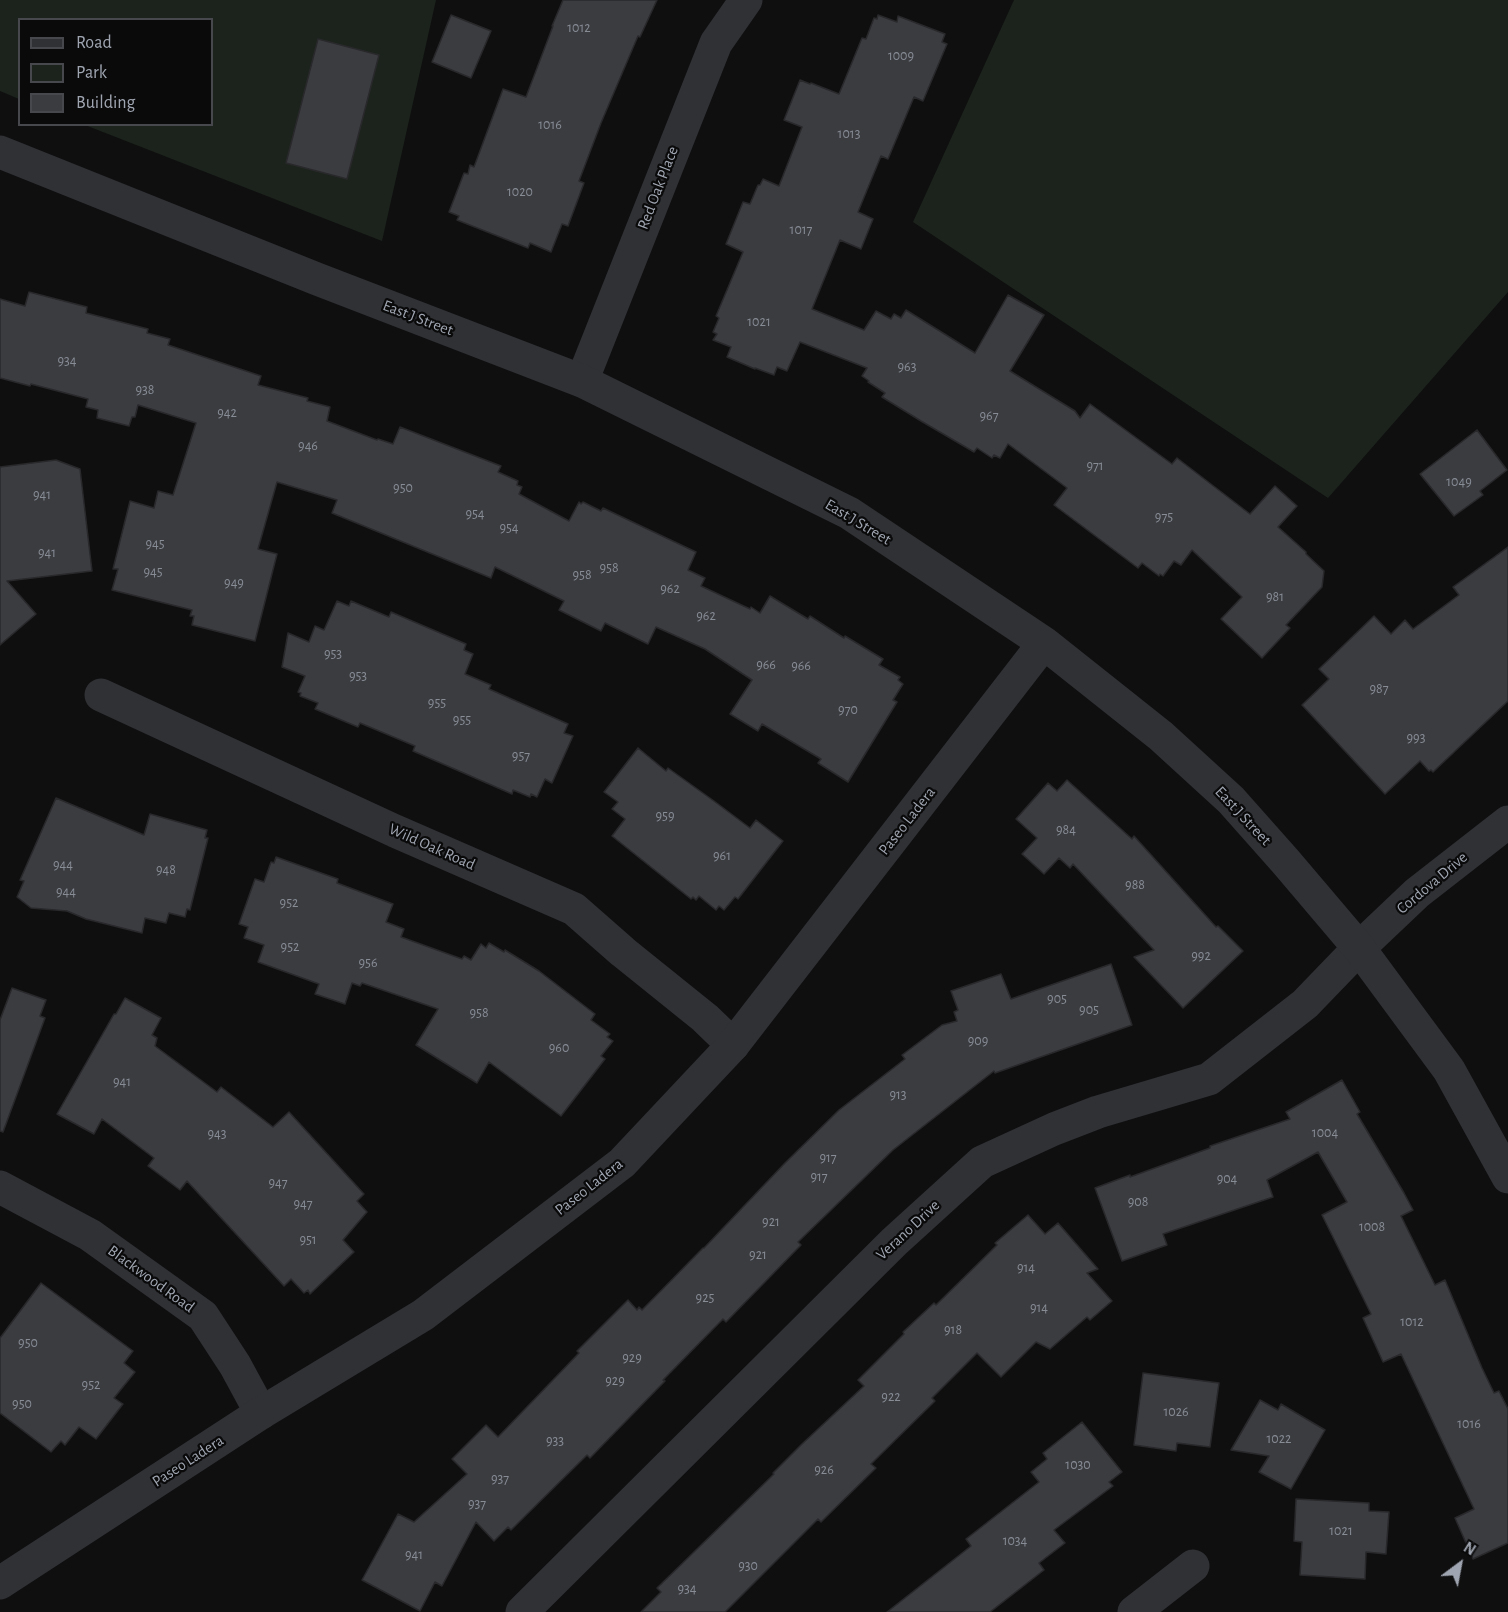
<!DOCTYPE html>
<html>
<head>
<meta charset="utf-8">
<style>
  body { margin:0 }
  #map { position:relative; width:1508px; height:1612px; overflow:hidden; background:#0f0f10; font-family:"Alegreya Sans",sans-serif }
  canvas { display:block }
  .legend { position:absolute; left:18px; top:18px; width:195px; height:108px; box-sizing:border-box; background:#0a0a0b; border:2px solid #46484d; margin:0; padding:8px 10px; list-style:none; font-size:18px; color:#a0a6b1 }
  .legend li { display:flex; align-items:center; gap:12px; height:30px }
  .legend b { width:30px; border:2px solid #46484d }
  .north { position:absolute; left:1430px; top:1534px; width:60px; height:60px; -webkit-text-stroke:4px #0a0a0b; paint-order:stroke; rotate:32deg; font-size:16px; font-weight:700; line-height:24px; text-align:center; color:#a0a6b1 }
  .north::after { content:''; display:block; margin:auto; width:21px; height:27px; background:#a0a6b1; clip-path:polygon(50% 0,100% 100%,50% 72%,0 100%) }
</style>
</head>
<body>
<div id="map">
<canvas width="1508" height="1612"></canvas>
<ul class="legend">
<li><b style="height:8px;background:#303135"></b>Road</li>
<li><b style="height:16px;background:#1c231c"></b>Park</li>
<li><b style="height:16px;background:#3b3c40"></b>Building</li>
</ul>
<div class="north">N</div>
</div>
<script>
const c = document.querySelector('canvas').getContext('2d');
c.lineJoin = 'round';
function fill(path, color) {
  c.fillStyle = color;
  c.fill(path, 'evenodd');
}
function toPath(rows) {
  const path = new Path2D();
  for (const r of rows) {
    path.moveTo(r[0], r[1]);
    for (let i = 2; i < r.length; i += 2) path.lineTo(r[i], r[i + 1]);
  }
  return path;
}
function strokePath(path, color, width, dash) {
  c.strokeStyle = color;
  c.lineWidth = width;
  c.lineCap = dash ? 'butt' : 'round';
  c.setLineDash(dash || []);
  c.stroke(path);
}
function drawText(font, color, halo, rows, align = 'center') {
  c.font = font + ' "Alegreya Sans",sans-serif';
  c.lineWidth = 4.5;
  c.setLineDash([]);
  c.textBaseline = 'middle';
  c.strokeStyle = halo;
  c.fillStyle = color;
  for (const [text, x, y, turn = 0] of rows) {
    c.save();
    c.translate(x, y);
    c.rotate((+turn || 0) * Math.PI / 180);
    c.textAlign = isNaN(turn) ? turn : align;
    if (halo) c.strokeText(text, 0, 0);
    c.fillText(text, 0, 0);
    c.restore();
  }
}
fill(toPath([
  [0,0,436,0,382,241,85,125,212,124,212,20,20,20,19,99,0,91],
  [1014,0,1508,0,1508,292,1328,498,913,222]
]), '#1c231c');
const building = toPath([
  [563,0,657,0,640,37,638,36,601,123,579,181,584,183,568,226,562,224,551,252,530,243,528,248,457,220,459,216,449,212,464,173,468,174,470,165,474,167,503,89,526,97,553,26,552,26,563,0],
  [451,15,491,31,471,78,432,62,451,15],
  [878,15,897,22,898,16,945,34,942,42,947,44,923,101,914,97,888,159,881,156,858,212,873,219,861,249,840,240,812,309,864,330,876,311,891,319,894,314,901,318,906,310,975,353,1008,295,1044,315,1010,371,1075,411,1080,418,1090,404,1172,464,1177,458,1250,514,1275,486,1297,506,1278,527,1306,552,1306,554,1324,571,1322,587,1286,625,1290,628,1262,658,1221,619,1242,597,1192,550,1181,565,1174,561,1163,576,1160,574,1159,576,1142,563,1138,568,1054,505,1067,488,1008,444,1000,458,994,455,992,458,977,448,974,452,921,421,882,397,885,393,868,382,869,381,862,376,867,368,800,342,787,371,777,367,774,375,755,368,755,369,727,357,731,347,713,340,717,334,713,332,719,318,716,316,743,252,726,244,743,202,750,204,758,185,760,185,763,179,779,186,802,127,784,120,800,80,810,84,811,83,839,94,862,38,866,39,874,18,877,19,878,15],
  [318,39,379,55,347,179,286,163,318,39],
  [29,292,87,307,86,313,148,329,147,333,170,339,168,345,261,376,258,385,308,398,307,401,330,407,327,421,377,440,378,439,393,444,400,427,501,466,498,472,518,481,517,485,522,487,519,494,569,521,579,502,581,504,583,502,601,511,603,508,696,552,688,570,705,578,701,586,750,609,751,607,760,613,770,596,808,619,810,616,844,638,845,636,883,659,879,665,900,677,898,680,903,684,893,700,897,702,848,782,818,763,821,759,762,724,758,731,730,714,752,680,705,649,656,627,648,644,605,623,601,631,559,610,564,601,495,567,491,578,332,513,337,500,277,482,258,549,277,554,255,641,192,625,194,616,190,616,192,610,112,590,118,569,113,569,130,501,154,508,158,491,173,495,196,423,138,405,135,417,132,417,129,426,97,418,98,410,86,407,88,399,31,384,30,386,0,378,0,299,25,306,29,292],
  [1477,430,1507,470,1480,491,1483,495,1454,516,1420,474,1477,430],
  [56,460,80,469,92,571,7,581,36,614,0,645,0,467,56,460],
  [1508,547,1508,701,1433,772,1431,770,1429,771,1420,761,1385,794,1302,705,1329,679,1319,669,1374,616,1391,634,1405,620,1413,629,1459,595,1453,587,1508,547],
  [337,601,349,606,351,601,389,617,391,612,466,644,464,650,473,654,465,674,491,685,489,689,568,724,564,733,573,736,552,783,545,779,537,797,531,794,530,797,513,790,512,794,413,751,415,746,360,723,358,727,315,709,318,703,300,696,301,693,298,692,305,676,282,667,288,633,309,642,315,626,324,630,337,601],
  [638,748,666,771,668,768,714,801,750,828,756,820,783,841,738,899,735,897,724,910,719,906,716,910,699,896,696,900,693,897,691,899,612,836,625,819,612,809,618,802,604,792,638,748],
  [1067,780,1132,839,1134,836,1216,927,1218,926,1243,951,1183,1008,1134,957,1154,950,1073,864,1070,868,1059,858,1044,874,1022,854,1037,838,1016,819,1048,783,1057,791,1067,780],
  [56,798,144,835,150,814,207,830,205,838,208,838,190,910,187,909,185,917,169,913,166,923,145,918,142,933,86,919,67,911,31,908,17,897,24,881,20,880,56,798],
  [276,857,338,879,337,883,393,904,386,922,404,929,401,937,462,959,464,956,471,960,481,944,486,948,489,943,504,952,505,950,539,971,595,1014,591,1020,610,1034,607,1037,613,1041,601,1056,605,1059,561,1116,489,1062,477,1083,416,1045,438,1009,362,983,360,986,352,983,345,1004,315,994,319,984,258,962,264,945,244,938,248,927,239,924,255,879,264,882,271,862,274,863,276,857],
  [1111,964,1132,1025,995,1073,994,1071,893,1150,798,1242,801,1245,726,1322,723,1319,663,1380,665,1381,590,1458,587,1455,511,1530,508,1527,494,1541,476,1522,442,1586,435,1582,420,1611,362,1580,398,1514,414,1522,467,1474,452,1459,486,1425,498,1437,579,1353,577,1351,628,1300,637,1310,639,1307,642,1310,703,1248,704,1248,785,1163,839,1110,905,1059,902,1055,942,1025,957,1021,954,1012,958,1010,951,991,1001,974,1011,999,1111,964],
  [12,988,46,1000,40,1016,45,1018,3,1132,0,1131,0,1020,12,988],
  [125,998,161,1018,152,1035,157,1038,155,1046,217,1092,221,1087,273,1127,289,1112,364,1194,357,1201,367,1212,343,1240,354,1252,310,1294,308,1290,304,1293,291,1279,284,1286,187,1181,180,1190,148,1166,154,1158,102,1119,94,1134,57,1114,114,1014,116,1014,125,998],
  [1342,1080,1360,1112,1357,1114,1404,1193,1413,1210,1401,1216,1435,1285,1445,1280,1482,1368,1494,1393,1499,1391,1508,1409,1508,1543,1473,1559,1455,1518,1474,1509,1401,1354,1383,1362,1363,1318,1371,1314,1322,1215,1347,1202,1318,1152,1267,1180,1273,1197,1163,1234,1167,1245,1122,1261,1095,1188,1130,1175,1130,1177,1210,1148,1210,1146,1290,1119,1286,1112,1342,1080],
  [1028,1215,1045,1234,1058,1223,1098,1269,1087,1273,1112,1301,1090,1320,1087,1317,1050,1349,1036,1342,1001,1377,977,1353,932,1398,935,1401,871,1464,876,1468,821,1522,818,1519,725,1612,641,1612,661,1592,657,1588,774,1474,773,1473,802,1444,864,1386,858,1380,904,1334,903,1332,934,1303,936,1305,997,1245,995,1243,1028,1215],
  [41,1283,133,1351,124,1363,135,1372,114,1398,123,1404,96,1439,79,1427,65,1445,61,1441,51,1452,0,1413,0,1338,41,1283],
  [1143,1373,1219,1383,1210,1447,1177,1443,1176,1451,1134,1445,1143,1373],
  [1260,1400,1278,1410,1281,1404,1325,1430,1291,1489,1259,1472,1269,1456,1231,1450,1260,1400],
  [1082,1422,1122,1472,1109,1482,1113,1486,1054,1530,1065,1543,1039,1563,1044,1570,990,1612,887,1612,971,1546,966,1539,1039,1482,1031,1472,1047,1459,1043,1453,1082,1422],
  [1296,1499,1369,1503,1369,1511,1389,1512,1386,1554,1366,1552,1365,1579,1300,1575,1302,1542,1294,1541,1296,1499]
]);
fill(building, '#3b3c40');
strokePath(building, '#29292c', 1.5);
strokePath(toPath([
  [582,381,716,43,746,0],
  [101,695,395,831,574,909,623,952,705,1018,733,1045],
  [0,1187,90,1235,203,1316,235,1365,261,1413],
  [522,1612,894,1242,982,1162,1054,1129,1098,1112,1209,1079,1305,1004,1359,948,1417,893,1508,822],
  [1134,1612,1193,1566]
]), '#303135', 33);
strokePath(toPath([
  [0,152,317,279,582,381,849,513,1044,643,1161,736,1231,800,1286,862,1359,948,1449,1070,1508,1177],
  [0,1583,261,1413,423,1315,622,1163,733,1045,1044,643]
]), '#303135', 33);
drawText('14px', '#878c95', null, [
  ["1012",579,28],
  ["1009",901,56],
  ["1016",550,125],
  ["1013",849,134],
  ["1020",520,192],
  ["1017",801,230],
  ["1021",759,322],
  ["934",67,361],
  ["963",907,367],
  ["938",145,390],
  ["942",227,413],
  ["967",989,416],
  ["946",308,446],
  ["971",1095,466],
  ["1049",1459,482],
  ["950",403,488],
  ["941",42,495],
  ["954",475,514],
  ["975",1164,517],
  ["954",509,528],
  ["945",155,544],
  ["941",47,553],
  ["958",609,568],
  ["945",153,572],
  ["958",582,575],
  ["949",234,583],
  ["962",670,589],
  ["981",1275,597],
  ["962",706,616],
  ["953",333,654],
  ["966",766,665],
  ["966",801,666],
  ["953",358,676],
  ["987",1379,689],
  ["955",437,703],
  ["970",848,710],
  ["955",462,720],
  ["993",1416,738],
  ["957",521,756],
  ["959",665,816],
  ["984",1066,830],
  ["961",722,856],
  ["944",63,865],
  ["948",166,870],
  ["988",1135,885],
  ["944",66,892],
  ["952",289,903],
  ["952",290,947],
  ["992",1201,956],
  ["956",368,963],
  ["905",1057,999],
  ["905",1089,1010],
  ["958",479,1013],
  ["909",978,1041],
  ["960",559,1048],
  ["941",122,1082],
  ["913",898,1095],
  ["1004",1325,1133],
  ["943",217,1134],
  ["917",828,1158],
  ["917",819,1177],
  ["904",1227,1179],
  ["947",278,1183],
  ["908",1138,1202],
  ["947",303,1204],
  ["921",771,1222],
  ["1008",1372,1227],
  ["951",308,1240],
  ["921",758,1255],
  ["914",1026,1268],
  ["925",705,1298],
  ["914",1039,1308],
  ["1012",1412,1322],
  ["918",953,1330],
  ["950",28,1343],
  ["929",632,1358],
  ["929",615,1381],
  ["952",91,1385],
  ["922",891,1397],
  ["950",22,1404],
  ["1026",1176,1412],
  ["1016",1469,1424],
  ["1022",1279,1439],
  ["933",555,1441],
  ["1030",1078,1465],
  ["926",824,1470],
  ["937",500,1479],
  ["937",477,1504],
  ["1021",1341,1531],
  ["1034",1015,1541],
  ["941",414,1555],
  ["930",748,1566],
  ["934",687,1589]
]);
drawText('16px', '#a0a6b1', '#0a0a0b', [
  ["Red Oak Place",658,188,-69],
  ["East J Street",418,318,21],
  ["East J Street",858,522,31],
  ["East J Street",1243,816,47],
  ["Paseo Ladera",907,821,-52],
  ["Wild Oak Road",432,847,24],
  ["Cordova Drive",1432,883,-40],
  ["Paseo Ladera",589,1187,-38],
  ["Verano Drive",908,1230,-43],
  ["Blackwood Road",151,1279,36],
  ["Paseo Ladera",188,1461,-33]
]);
</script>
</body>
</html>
